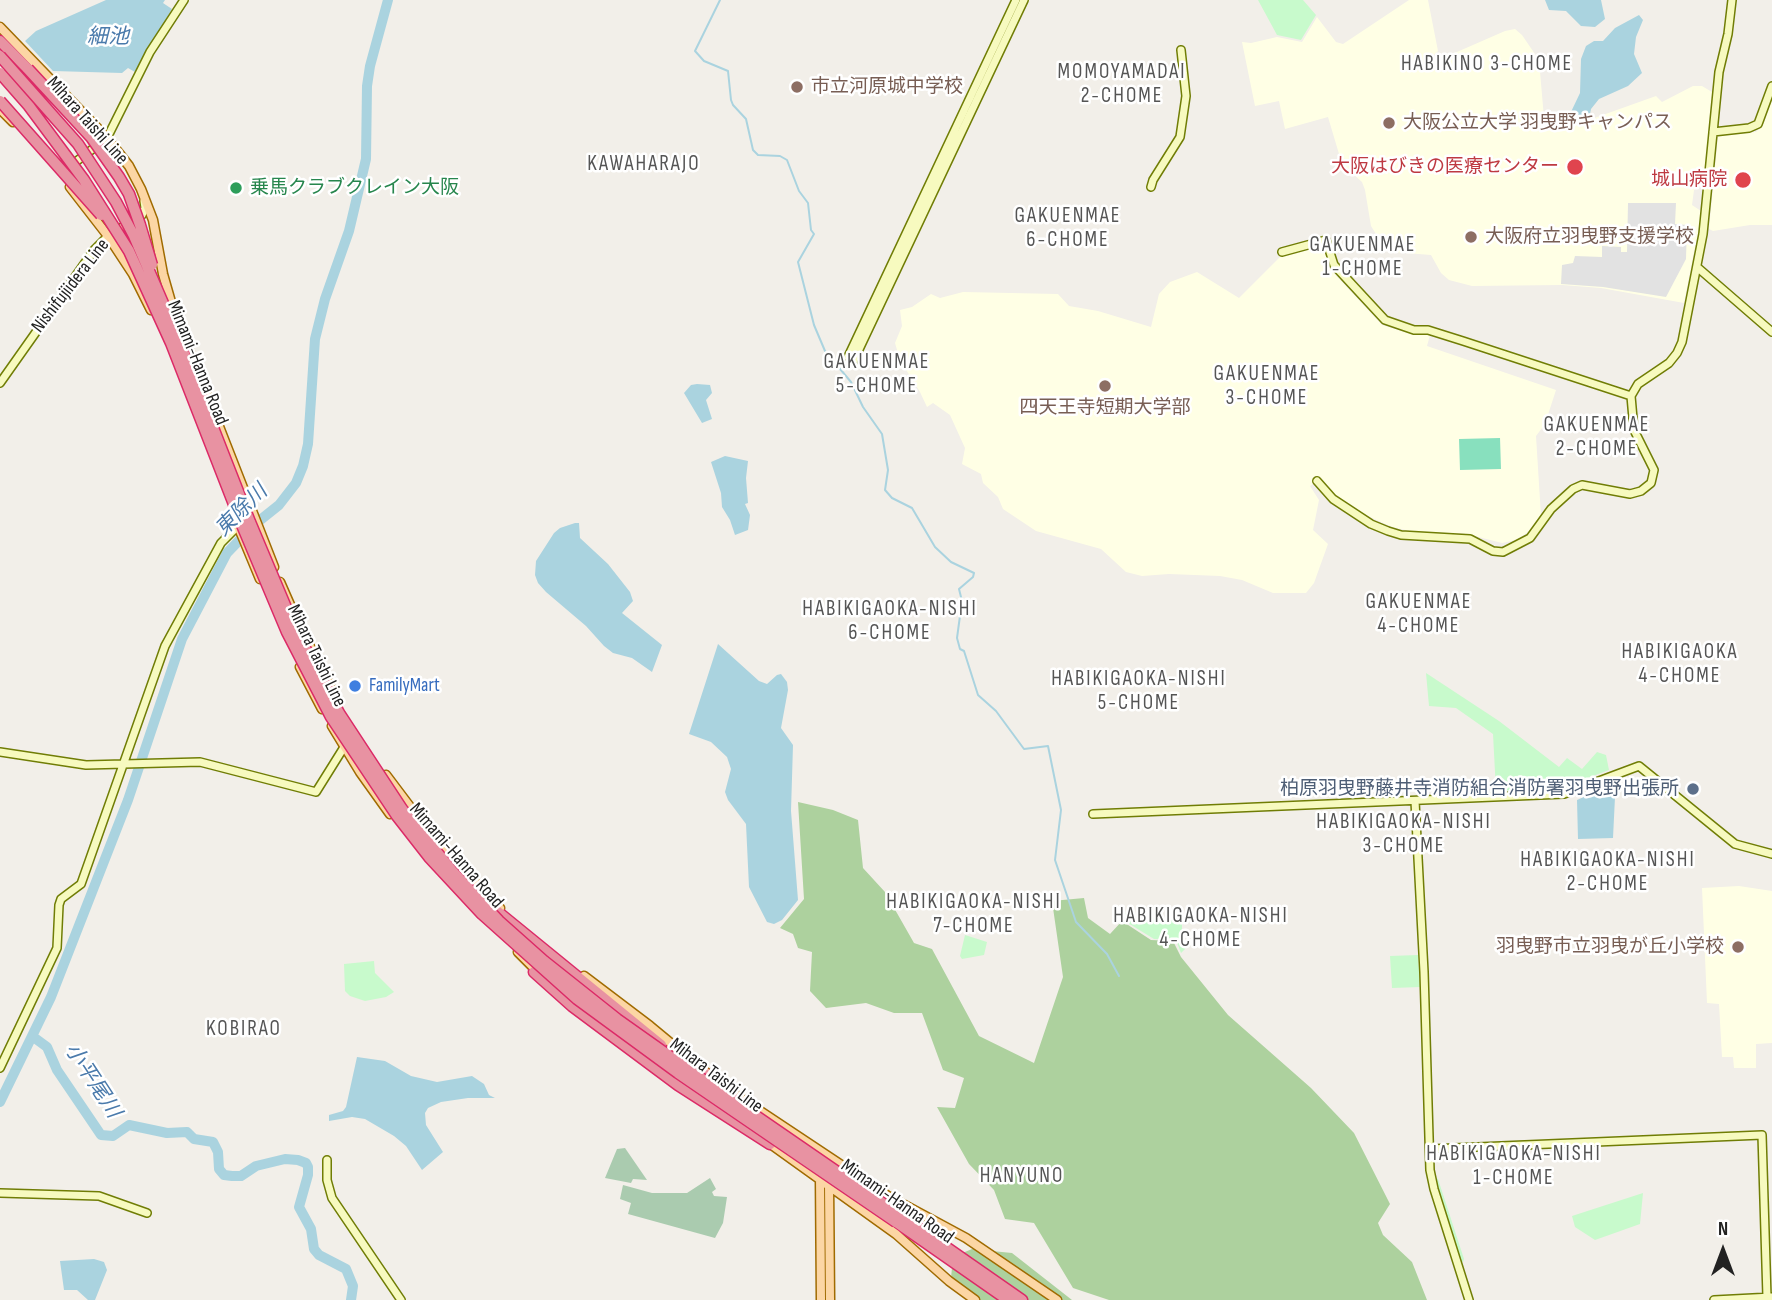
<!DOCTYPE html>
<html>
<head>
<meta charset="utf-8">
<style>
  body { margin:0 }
  #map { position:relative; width:1772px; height:1300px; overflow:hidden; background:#f2efe9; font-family:"Sofia Sans Condensed",sans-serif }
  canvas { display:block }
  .north { position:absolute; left:1688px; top:1216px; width:70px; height:70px; -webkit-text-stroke:5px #fff; paint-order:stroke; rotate:0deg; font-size:19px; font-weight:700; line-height:28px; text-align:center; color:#222 }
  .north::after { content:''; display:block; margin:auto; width:24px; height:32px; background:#222; clip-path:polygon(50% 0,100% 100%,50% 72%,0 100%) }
</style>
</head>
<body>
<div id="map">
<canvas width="1772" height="1300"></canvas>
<div class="north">N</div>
</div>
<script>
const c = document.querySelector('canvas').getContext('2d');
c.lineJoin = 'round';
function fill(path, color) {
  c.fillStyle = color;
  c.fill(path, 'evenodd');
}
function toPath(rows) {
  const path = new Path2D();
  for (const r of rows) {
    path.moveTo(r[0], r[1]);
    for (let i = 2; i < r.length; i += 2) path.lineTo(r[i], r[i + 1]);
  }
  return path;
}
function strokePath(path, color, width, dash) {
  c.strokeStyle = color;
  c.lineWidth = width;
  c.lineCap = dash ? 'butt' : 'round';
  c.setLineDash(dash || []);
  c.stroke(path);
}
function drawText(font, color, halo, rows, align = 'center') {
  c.font = font + ' "Sofia Sans Condensed","Noto Sans JP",sans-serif';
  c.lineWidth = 5;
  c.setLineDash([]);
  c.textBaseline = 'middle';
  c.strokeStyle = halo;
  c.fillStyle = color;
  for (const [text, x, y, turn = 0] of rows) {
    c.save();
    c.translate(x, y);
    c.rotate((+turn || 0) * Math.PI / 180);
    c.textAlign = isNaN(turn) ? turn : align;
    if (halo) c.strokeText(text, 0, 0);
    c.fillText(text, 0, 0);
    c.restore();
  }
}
fill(toPath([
  [1409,0,1428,0,1438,51,1434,55,1434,62,1505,31,1515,29,1522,35,1539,60,1544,118,1572,126,1656,96,1662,102,1693,86,1702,86,1712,92,1704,183,1694,190,1692,205,1701,211,1701,216,1684,303,1601,288,1562,285,1472,286,1449,280,1441,273,1431,255,1393,252,1381,242,1371,226,1365,190,1362,182,1342,164,1328,117,1285,129,1279,101,1255,106,1242,42,1251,43,1277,37,1302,42,1317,17,1336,42,1343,44],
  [1772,97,1772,225,1750,225,1713,231,1709,229,1718,136,1756,132,1764,123],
  [1319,246,1324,249,1329,268,1382,325,1405,332,1430,335,1427,346,1556,390,1545,424,1536,436,1541,516,1528,532,1516,540,1502,543,1467,534,1410,531,1392,527,1359,512,1335,496,1319,480,1310,486,1319,500,1313,530,1328,544,1314,583,1306,593,1273,593,1242,580,1220,576,1169,574,1142,576,1126,572,1101,549,1036,531,1003,509,998,497,983,483,981,474,962,464,965,448,950,415,933,403,927,407,920,392,900,360,895,343,902,326,900,310,912,307,931,294,940,298,963,292,1058,294,1069,306,1098,311,1151,327,1159,294,1170,282,1197,272,1239,298,1280,257],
  [1739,886,1772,891,1772,1043,1756,1044,1756,1068,1734,1068,1733,1057,1722,1057,1719,1004,1707,1003,1702,888]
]), '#ffffe5');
fill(toPath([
  [798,802,833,810,858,820,863,868,885,892,914,943,932,949,979,1036,1034,1063,1063,977,1052,901,1084,898,1088,918,1110,934,1122,921,1151,940,1173,941,1181,957,1228,1015,1311,1088,1354,1133,1390,1204,1378,1223,1383,1235,1412,1262,1427,1300,1109,1300,1073,1288,1034,1223,1005,1219,994,1190,969,1164,937,1107,955,1108,964,1078,943,1070,922,1013,894,1013,866,1003,826,1008,810,991,812,952,798,948,793,934,780,928,804,899],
  [972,1249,1012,1253,1072,1300,974,1300,951,1278,953,1257]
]), '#add19e');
fill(toPath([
  [625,1148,647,1180,633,1179,631,1183,605,1178,617,1149],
  [710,1178,716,1189,712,1192,714,1196,727,1197,723,1223,715,1238,628,1214,631,1203,620,1199,623,1185,652,1193,687,1193]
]), '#aacbaf');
fill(toPath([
  [1258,0,1303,0,1316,15,1301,40,1277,35],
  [1426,673,1499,721,1559,767,1567,758,1582,769,1597,752,1606,755,1609,770,1580,781,1567,781,1550,789,1496,791,1493,734,1456,708,1429,706],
  [1125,913,1156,918,1182,919,1182,944,1186,948,1181,953,1176,940,1154,939,1123,920],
  [965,935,987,942,984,955,962,959,960,956],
  [1418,955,1420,987,1392,988,1390,956],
  [374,961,375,973,394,992,386,997,365,1001,350,996,345,991,344,964],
  [1436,1178,1438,1179,1464,1259,1463,1262,1459,1261,1434,1181],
  [1643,1193,1640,1224,1595,1240,1575,1227,1572,1216]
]), '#c8facc');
fill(toPath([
  [1500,438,1501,469,1460,470,1459,439]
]), '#88e0be');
fill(toPath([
  [1628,203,1676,203,1675,224,1687,225,1686,259,1666,297,1603,287,1561,284,1562,265,1573,263,1575,256,1602,257,1602,246,1621,247,1621,252,1627,252]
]), '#e2e2e2');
fill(toPath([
  [106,0,165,0,163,3,172,9,135,72,128,68,122,73,53,71,25,41,36,31],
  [1545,0,1601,0,1605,19,1595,27,1581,26,1566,11,1549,10],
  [1639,15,1643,20,1636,37,1634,54,1642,73,1628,86,1599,99,1591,109,1589,119,1570,114,1580,93,1581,59,1586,46,1594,41,1603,41,1615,28],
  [697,384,710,385,712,393,706,400,712,419,702,423,684,393,691,385],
  [725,456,748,461,746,478,748,503,745,504,750,515,748,530,735,535,730,520,722,507,721,493,711,462],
  [575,523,579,523,580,538,608,564,630,592,633,601,622,613,662,645,652,672,632,658,613,653,604,646,586,626,546,592,538,583,535,575,536,561,554,533,560,528],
  [718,644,759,681,767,684,777,675,781,674,787,682,788,690,781,728,793,745,791,811,798,900,782,920,774,924,767,922,749,887,746,824,728,800,725,792,731,769,727,757,711,742,689,734],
  [1602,789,1607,790,1615,797,1613,838,1578,839,1577,800],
  [357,1057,385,1061,411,1076,437,1082,472,1076,484,1084,489,1095,495,1098,468,1098,441,1102,428,1108,425,1113,426,1125,443,1152,422,1170,406,1146,394,1136,365,1119,352,1117,329,1121,329,1115,343,1111,346,1107],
  [94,1259,104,1262,107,1270,95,1300,88,1300,77,1290,64,1290,60,1261]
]), '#aad3df');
strokePath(toPath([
  [720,0,695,51,704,61,728,71,731,100,733,105,746,119,753,150,758,155,780,156,787,160,799,191,808,203,811,230,814,234,798,262,814,325,825,351,851,382,863,407,882,434,888,470,885,490,892,498,912,508,935,547,951,562,974,573,973,577,959,589,962,601,957,638,960,649,964,651,978,695,996,711,1024,749,1048,746,1061,810,1055,860,1076,922,1107,954,1119,976]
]), '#aad3df', 2);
strokePath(toPath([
  [32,1036,47,1047,57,1070,101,1135,113,1136,129,1125,167,1133,187,1132,194,1139,213,1142,218,1152,219,1169,224,1175,232,1176,241,1176,256,1166,285,1159,298,1160,306,1163,308,1167,308,1175,299,1207,311,1229,314,1249,319,1255,346,1269,353,1286,351,1300],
  [0,1102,51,997,128,800,182,639,227,553,254,525,279,505,296,483,303,466,308,444,315,339,325,299,349,231,366,159,367,86,370,66,388,0]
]), '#aad3df', 10);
const secondary = toPath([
  [1713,132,1749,128,1758,124,1772,86],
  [69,167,107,138,150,52,184,0],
  [1151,187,1153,180,1180,137,1186,96,1181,50],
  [1282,252,1326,240,1334,265,1385,320,1414,330,1428,330,1463,341,1631,396],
  [1697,267,1772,332],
  [848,357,1016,0],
  [853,362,1024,0],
  [0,383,94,250,108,236,142,215,145,208,144,201],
  [1317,481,1333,499,1371,524,1388,531,1401,535,1470,539,1493,551,1503,552,1530,538,1551,509,1573,489,1582,485,1630,494,1641,491,1651,483,1654,470,1634,430,1631,396,1638,384,1669,363,1677,353,1682,342,1703,234,1719,72,1728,34,1732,0],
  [0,752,86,765,200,762,316,792,346,744],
  [1415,801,1424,972,1430,1170,1434,1189,1469,1300],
  [1093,814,1564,794,1639,766,1735,844,1772,854],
  [0,1068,57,948,59,905,61,899,81,884,165,646,221,543,237,527],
  [1430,1149,1762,1135,1767,1297],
  [327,1160,327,1180,332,1198,401,1300],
  [0,1193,99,1196,147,1213],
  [1714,1300,1772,1297]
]);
const primary = toPath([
  [0,27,107,138,129,166,141,189,153,220,163,274,173,309,274,567],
  [0,109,13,122],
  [70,187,108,236,133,274,151,310],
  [233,514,260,579],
  [280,582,298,623,337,700],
  [300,667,322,709],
  [332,726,360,772,390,814],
  [386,775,441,848,500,908],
  [518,952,541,975],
  [584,976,650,1026,708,1074],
  [718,1083,888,1196,966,1238,1057,1300],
  [765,1140,896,1234,949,1281,975,1300],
  [820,1177,821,1300],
  [829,1185,830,1300]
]);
const highway = toPath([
  [0,41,28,69],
  [488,904,661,1045],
  [534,972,572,1006,678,1085,770,1144],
  [703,1073,721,1085],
  [900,1215,1022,1300],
  [896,1222,1008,1300]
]);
strokePath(secondary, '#707d05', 10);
strokePath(primary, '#a06b00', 11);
strokePath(highway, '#dc2a67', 13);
strokePath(secondary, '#f7fabf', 7);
strokePath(primary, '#fcd6a4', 8);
strokePath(highway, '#e892a2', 10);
const highwayBridge = toPath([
  [0,56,78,144,116,202,134,236,178,338,250,522,295,629,339,713,402,809,452,871,499,921,544,961,617,1019,682,1065,900,1215],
  [28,69,91,137,119,177,129,194,140,225,152,265],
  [0,73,29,106,84,180,129,251,171,343,242,525,287,632,331,717,397,816,429,857,482,914,577,999,678,1073,896,1222],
  [0,101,101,215]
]);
strokePath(highwayBridge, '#dc2a67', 13, []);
strokePath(highwayBridge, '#e892a2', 10);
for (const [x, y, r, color] of [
  [797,87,7,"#8d6e63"],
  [1389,123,7,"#8d6e63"],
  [1575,167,9,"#e0444e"],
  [1743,180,9,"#e0444e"],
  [236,188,7,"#2e9e5b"],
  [1471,237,7,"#8d6e63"],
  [1105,386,7,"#8d6e63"],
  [355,686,7,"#3f7fe0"],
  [1693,789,7,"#5c6f8a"],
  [1738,947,7,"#8d6e63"]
]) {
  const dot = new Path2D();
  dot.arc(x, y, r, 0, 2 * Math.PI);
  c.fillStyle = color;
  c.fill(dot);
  strokePath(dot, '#fff', 2.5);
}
drawText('19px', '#785e54', '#fff', [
  ["市立河原城中学校",811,87],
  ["大阪公立大学 羽曳野キャンパス",1403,123],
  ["大阪府立羽曳野支援学校",1485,237],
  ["四天王寺短期大学部",1105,408,"center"],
  ["羽曳野市立羽曳が丘小学校",1724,947,"right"]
], 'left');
drawText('19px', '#222', '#fff', [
  ["Mihara Taishi Line",87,121,48],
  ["Nishifujiidera Line",71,286,-52],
  ["Mimami-Hanna Road",197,363,68],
  ["Mihara Taishi Line",316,656,64],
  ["Mimami-Hanna Road",456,856,49],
  ["Mihara Taishi Line",716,1076,37],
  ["Mimami-Hanna Road",897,1202,35]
]);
drawText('19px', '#be3a42', '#fff', [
  ["大阪はびきの医療センター",1559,167],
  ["城山病院",1727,180]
], 'right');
drawText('19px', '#27864d', '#fff', [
  ["乗馬クラブクレイン大阪",250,188]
], 'left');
drawText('19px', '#366cbe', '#fff', [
  ["FamilyMart",369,686]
], 'left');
drawText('19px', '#4e5e75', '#fff', [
  ["柏原羽曳野藤井寺消防組合消防署羽曳野出張所",1679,789]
], 'right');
drawText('italic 21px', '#4a7aab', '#fff', [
  ["細池",108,38],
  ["東除川",242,511,-45],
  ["小平尾川",92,1081,57]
]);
c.letterSpacing = '2px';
drawText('21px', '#555', '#fff', [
  ["HABIKINO 3-CHOME",1487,65],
  ["MOMOYAMADAI",1122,73],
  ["2-CHOME",1122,97],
  ["KAWAHARAJO",644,165],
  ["GAKUENMAE",1068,217],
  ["6-CHOME",1068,241],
  ["GAKUENMAE",1363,246],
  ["1-CHOME",1363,270],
  ["GAKUENMAE",877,363],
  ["5-CHOME",877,387],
  ["GAKUENMAE",1267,375],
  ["3-CHOME",1267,399],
  ["GAKUENMAE",1597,426],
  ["2-CHOME",1597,450],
  ["GAKUENMAE",1419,603],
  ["4-CHOME",1419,627],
  ["HABIKIGAOKA-NISHI",890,610],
  ["6-CHOME",890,634],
  ["HABIKIGAOKA",1680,653],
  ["4-CHOME",1680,677],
  ["HABIKIGAOKA-NISHI",1139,680],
  ["5-CHOME",1139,704],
  ["HABIKIGAOKA-NISHI",1404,823],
  ["3-CHOME",1404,847],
  ["HABIKIGAOKA-NISHI",1608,861],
  ["2-CHOME",1608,885],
  ["HABIKIGAOKA-NISHI",974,903],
  ["7-CHOME",974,927],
  ["HABIKIGAOKA-NISHI",1201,917],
  ["4-CHOME",1201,941],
  ["KOBIRAO",244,1030],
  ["HABIKIGAOKA-NISHI",1514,1155],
  ["1-CHOME",1514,1179],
  ["HANYUNO",1022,1177]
]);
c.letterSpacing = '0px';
</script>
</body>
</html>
